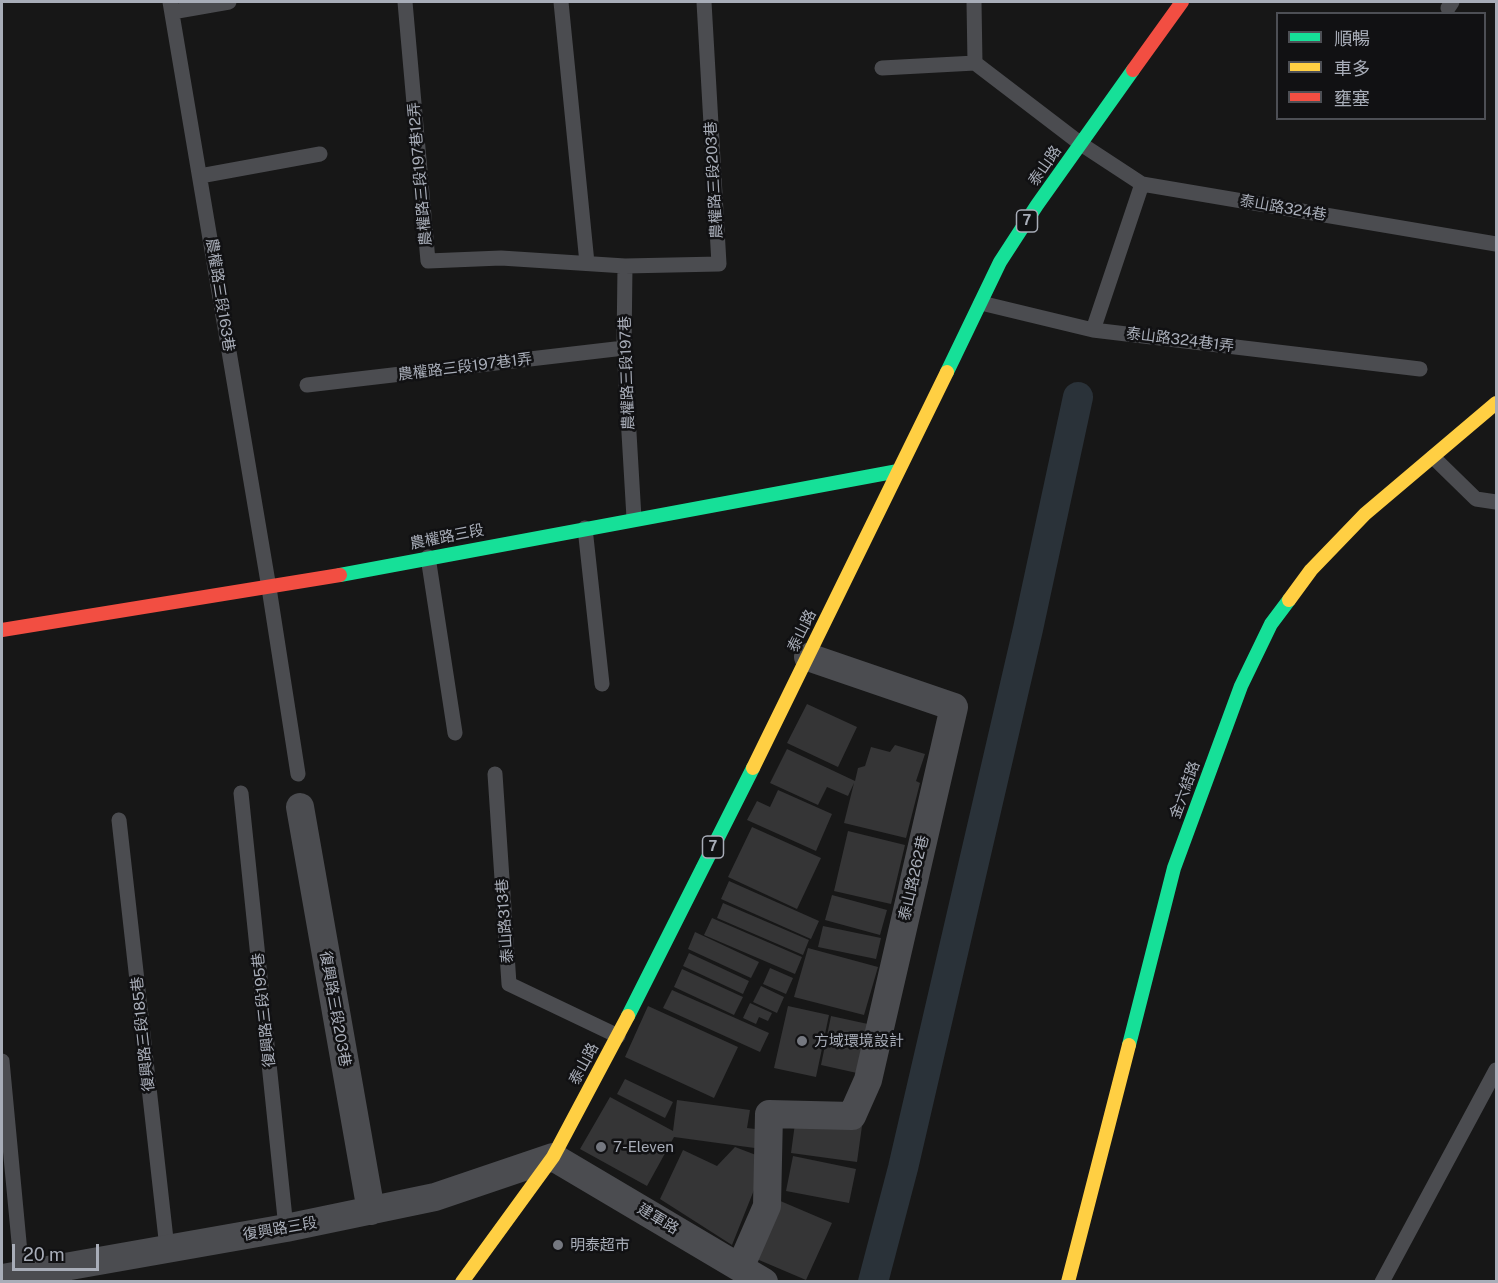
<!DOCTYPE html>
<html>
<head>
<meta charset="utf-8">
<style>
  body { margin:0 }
  #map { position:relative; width:1498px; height:1283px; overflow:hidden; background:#171717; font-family:"Public Sans","Noto Sans TC",sans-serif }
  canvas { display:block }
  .frame { position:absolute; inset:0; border:3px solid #a8adb8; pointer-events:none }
  .legend { position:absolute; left:1276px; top:12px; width:210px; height:108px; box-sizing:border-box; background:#111113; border:2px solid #4d4f55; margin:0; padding:8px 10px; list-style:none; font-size:18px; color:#a8adb8 }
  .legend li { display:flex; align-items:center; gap:12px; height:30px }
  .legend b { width:30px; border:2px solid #4d4f55 }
  .scale { position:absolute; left:12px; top:1244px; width:87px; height:27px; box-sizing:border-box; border:3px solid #a8adb8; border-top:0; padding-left:8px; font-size:18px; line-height:21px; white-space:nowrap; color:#a8adb8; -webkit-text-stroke:4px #111113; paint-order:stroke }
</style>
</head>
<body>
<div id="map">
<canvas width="1498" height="1283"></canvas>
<div class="frame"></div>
<ul class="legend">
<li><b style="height:8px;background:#16e098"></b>順暢</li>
<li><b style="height:8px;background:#ffcf43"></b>車多</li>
<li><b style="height:8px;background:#f24e42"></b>壅塞</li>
</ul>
<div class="scale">20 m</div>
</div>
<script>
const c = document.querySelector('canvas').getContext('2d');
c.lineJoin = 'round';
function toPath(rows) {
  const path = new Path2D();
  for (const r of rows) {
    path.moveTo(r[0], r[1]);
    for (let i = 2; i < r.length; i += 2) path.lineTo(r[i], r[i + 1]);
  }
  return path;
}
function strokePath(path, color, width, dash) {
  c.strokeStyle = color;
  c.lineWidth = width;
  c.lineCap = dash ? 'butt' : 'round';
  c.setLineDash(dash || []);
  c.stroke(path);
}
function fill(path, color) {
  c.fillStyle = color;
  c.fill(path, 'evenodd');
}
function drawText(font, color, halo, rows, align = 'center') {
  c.font = font + ' "Public Sans","Noto Sans TC",sans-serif';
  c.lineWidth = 5;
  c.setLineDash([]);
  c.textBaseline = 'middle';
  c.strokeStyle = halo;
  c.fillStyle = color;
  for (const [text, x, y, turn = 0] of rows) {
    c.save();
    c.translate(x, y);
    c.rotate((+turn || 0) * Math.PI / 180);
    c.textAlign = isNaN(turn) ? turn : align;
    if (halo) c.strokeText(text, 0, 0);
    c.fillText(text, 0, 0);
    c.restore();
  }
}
strokePath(toPath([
  [873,1282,903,1168,1028,629,1078,397]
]), '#2a3239', 30);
fill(toPath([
  [807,704,857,727,838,767,787,743],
  [895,745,925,754,916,781,920,783,906,838,844,823,854,783,848,796,827,787,818,805,770,783,787,749,855,781,858,768,865,766,871,747,890,752],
  [778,790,832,814,816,851,747,820,757,801,770,807],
  [752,827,821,858,797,909,728,877],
  [848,831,905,845,891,904,834,891],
  [729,881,819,921,811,939,721,899],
  [832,895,887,910,880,935,825,920],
  [723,903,809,940,803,955,717,918],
  [712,918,802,957,795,974,704,935],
  [823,926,881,938,876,959,818,947],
  [695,932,759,962,751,978,688,949],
  [808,948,878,967,864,1015,794,997],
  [689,953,749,981,743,994,683,966],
  [770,968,793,978,786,994,763,984],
  [682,969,743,997,734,1015,674,987],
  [761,986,784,997,777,1013,753,1002],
  [672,990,769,1033,760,1052,663,1008],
  [750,1003,772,1013,768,1021,759,1017,756,1024,743,1018],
  [648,1006,738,1047,714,1098,625,1057],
  [788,1006,829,1015,816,1077,774,1068],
  [831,1016,868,1024,857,1073,821,1065],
  [625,1079,673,1102,665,1118,617,1094],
  [610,1097,673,1131,677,1100,750,1110,747,1128,764,1130,762,1149,674,1137,647,1186,580,1149],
  [796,1116,862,1126,857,1162,791,1153],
  [735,1147,756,1155,756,1185,732,1245,660,1199,683,1150,717,1166],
  [793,1156,856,1169,849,1203,786,1191],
  [778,1200,832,1223,806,1280,752,1257]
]), '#353536');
strokePath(toPath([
  [170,2,269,588,298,774],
  [405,2,428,261,501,258,625,266,624,348,634,518],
  [561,2,587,263],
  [974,2,975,63,1081,144,1142,184,1496,244],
  [1448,8,1452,2],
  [172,12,229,2],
  [882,68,975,63],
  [200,176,320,154],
  [1142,184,1093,330,1420,369],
  [625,266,719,264,704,2],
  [981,303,1093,330],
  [307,385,624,348],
  [1433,457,1476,499,1496,502],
  [585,528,602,684],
  [428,557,455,733],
  [495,774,509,984,618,1036],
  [241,793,286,1228],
  [119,820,167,1248],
  [2,1061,22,1274],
  [1382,1282,1496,1070]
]), '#4b4c50', 15);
strokePath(toPath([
  [300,807,371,1211],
  [740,1268,767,1206,769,1114,852,1116,868,1080,954,707,808,657],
  [2,1278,286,1228,435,1197,553,1157,764,1282]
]), '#4b4c50', 28);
strokePath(toPath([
  [947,372,1000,262,1037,205,1133,70],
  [340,575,898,471],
  [628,1016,753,768],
  [1129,1045,1174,868,1241,686,1271,624,1289,600]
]), '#16e098', 14);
strokePath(toPath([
  [1289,600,1311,570,1365,514,1496,403],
  [753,768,947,372],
  [462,1282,553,1157,628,1016],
  [1068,1282,1129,1045]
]), '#ffcf43', 14);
strokePath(toPath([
  [1133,70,1182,2],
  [2,630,340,575]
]), '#f24e42', 14);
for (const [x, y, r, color] of [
  [802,1041,6,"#757880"],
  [601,1147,6,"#757880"],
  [558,1245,6,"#757880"]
]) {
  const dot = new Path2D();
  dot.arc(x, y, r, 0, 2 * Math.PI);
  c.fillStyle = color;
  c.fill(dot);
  strokePath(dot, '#111113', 2);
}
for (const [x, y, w] of [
  [1027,221,21],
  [713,847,21]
]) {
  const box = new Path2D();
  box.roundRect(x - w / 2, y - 11, w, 22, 4.5);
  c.fillStyle = '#111113';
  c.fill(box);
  strokePath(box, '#a8adb8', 1.5);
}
drawText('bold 14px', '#a8adb8', null, [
  ["7",1027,221],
  ["7",713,847]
]);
drawText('15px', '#a8adb8', '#111113', [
  ["泰山路",1045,166,-55],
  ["農權路三段197巷12弄",420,174,-95],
  ["農權路三段203巷",714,180,-93],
  ["泰山路324巷",1283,208,10],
  ["農權路三段163巷",220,295,81],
  ["泰山路324巷1弄",1180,340,7],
  ["農權路三段197巷1弄",465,367,-7],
  ["農權路三段197巷",627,373,-92],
  ["農權路三段",447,537,-11],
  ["泰山路",802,631,-64],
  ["金六結路",1185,790,-70],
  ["泰山路262巷",914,878,-77],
  ["泰山路313巷",505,921,-94],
  ["復興路三段203巷",335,1009,80],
  ["復興路三段195巷",264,1010,-96],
  ["復興路三段185巷",143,1034,-96],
  ["泰山路",584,1064,-62],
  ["建軍路",658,1219,31],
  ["復興路三段",280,1229,-10]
]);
drawText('15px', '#a8adb8', '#111113', [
  ["方域環境設計",814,1041],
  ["7-Eleven",613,1147],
  ["明泰超市",570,1245]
], 'left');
</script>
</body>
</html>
